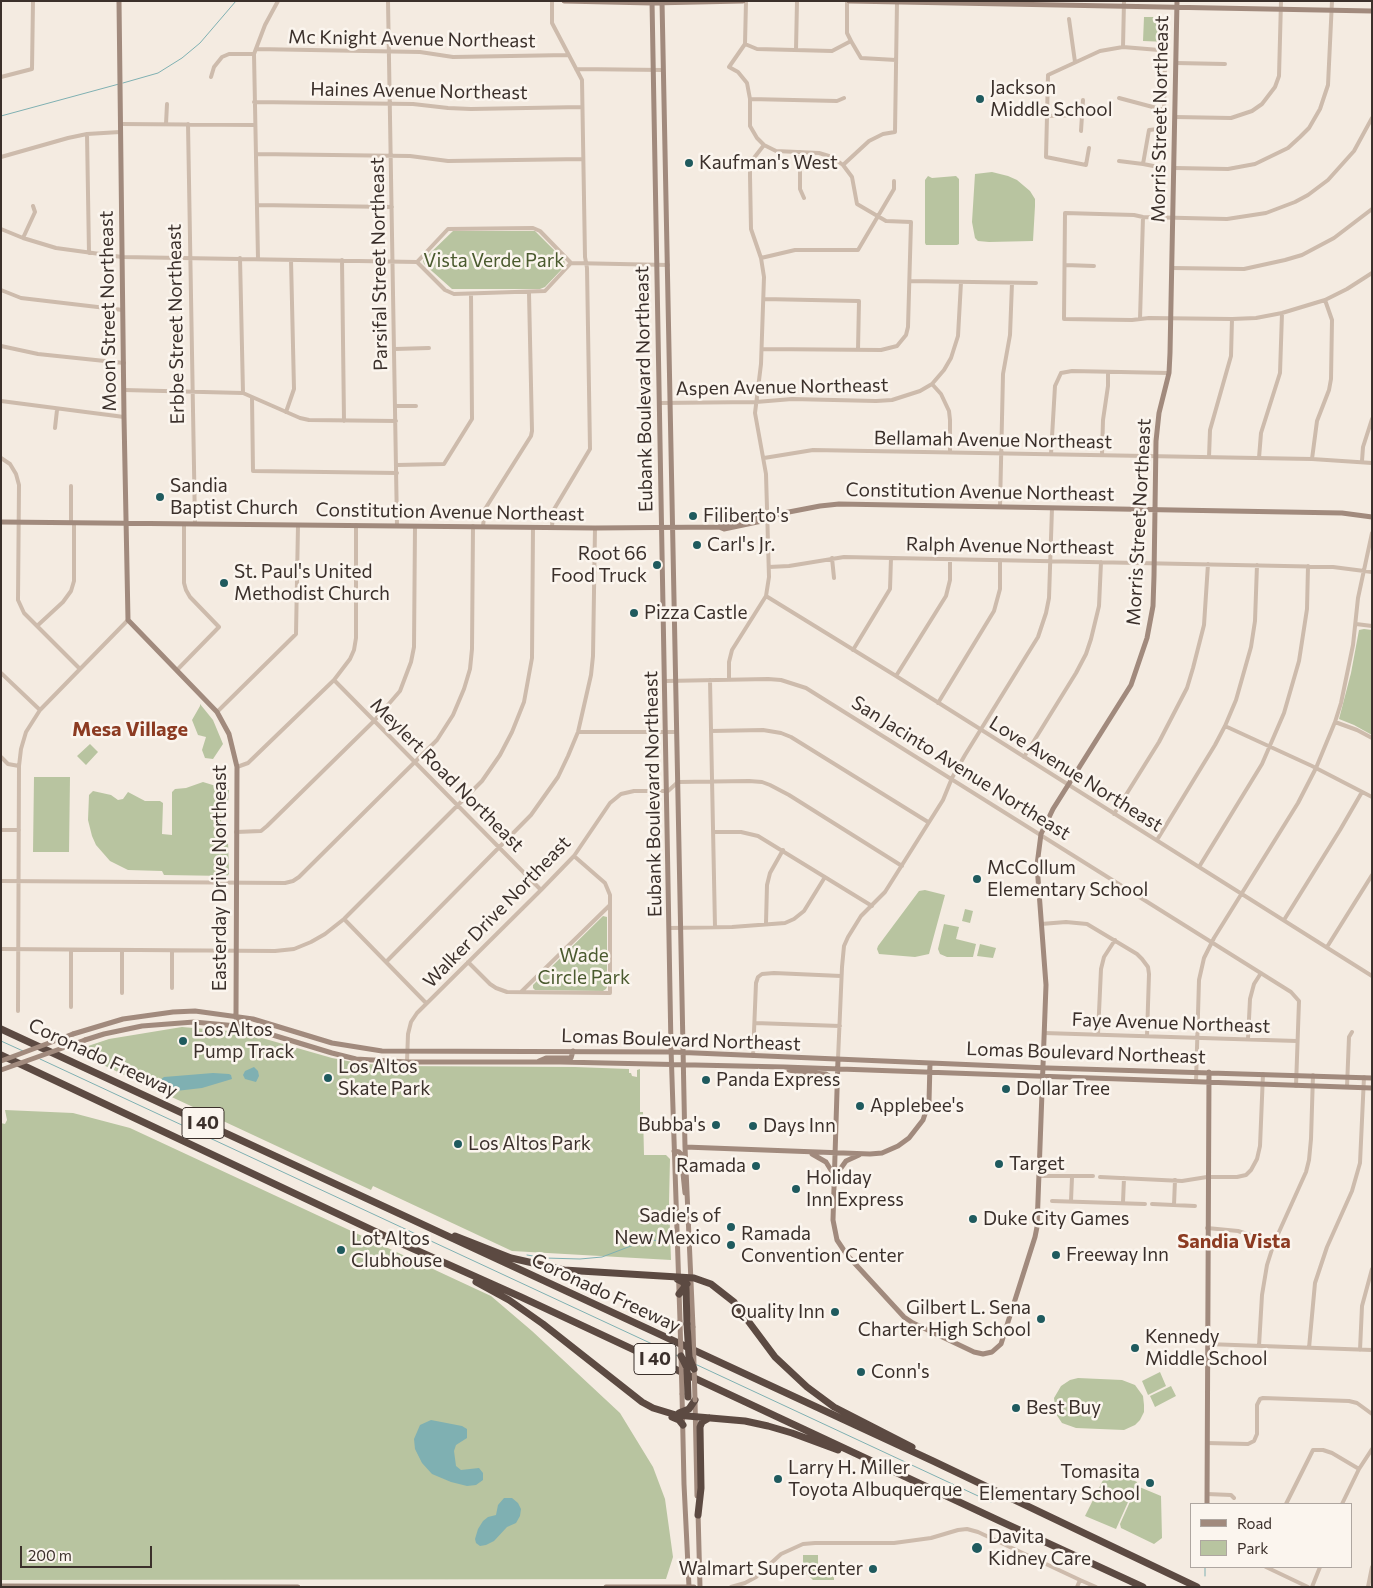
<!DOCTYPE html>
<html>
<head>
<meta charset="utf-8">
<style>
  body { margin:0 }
  #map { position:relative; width:1373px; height:1588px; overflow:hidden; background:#f4ebe1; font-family:Commissioner,sans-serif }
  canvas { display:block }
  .frame { position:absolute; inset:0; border:2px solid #3b302b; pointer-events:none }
  .legend { position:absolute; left:1190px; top:1503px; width:162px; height:65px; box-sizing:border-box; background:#fbf5ee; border:1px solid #aea6a0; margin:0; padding:6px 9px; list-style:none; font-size:15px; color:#3b302b }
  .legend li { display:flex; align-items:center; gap:10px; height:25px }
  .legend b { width:25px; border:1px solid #aea6a0 }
  .scale { position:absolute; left:20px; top:1546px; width:132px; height:22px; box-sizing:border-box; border:2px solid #3b302b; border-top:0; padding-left:6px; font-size:15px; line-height:18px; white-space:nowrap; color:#3b302b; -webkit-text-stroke:4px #fbf5ee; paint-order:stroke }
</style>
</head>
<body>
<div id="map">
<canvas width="1373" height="1588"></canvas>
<div class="frame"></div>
<ul class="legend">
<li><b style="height:6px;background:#a18a7d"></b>Road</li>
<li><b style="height:14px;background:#b8c4a0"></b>Park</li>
</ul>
<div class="scale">200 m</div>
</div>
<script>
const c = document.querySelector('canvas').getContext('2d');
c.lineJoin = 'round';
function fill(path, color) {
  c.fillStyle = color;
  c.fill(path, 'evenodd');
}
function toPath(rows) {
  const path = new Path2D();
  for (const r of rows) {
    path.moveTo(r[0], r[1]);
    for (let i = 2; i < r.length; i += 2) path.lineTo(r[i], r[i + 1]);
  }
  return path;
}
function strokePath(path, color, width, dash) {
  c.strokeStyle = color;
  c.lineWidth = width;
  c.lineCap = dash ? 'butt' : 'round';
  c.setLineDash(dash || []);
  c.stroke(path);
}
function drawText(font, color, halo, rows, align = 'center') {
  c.font = font + ' Commissioner,sans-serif';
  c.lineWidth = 5;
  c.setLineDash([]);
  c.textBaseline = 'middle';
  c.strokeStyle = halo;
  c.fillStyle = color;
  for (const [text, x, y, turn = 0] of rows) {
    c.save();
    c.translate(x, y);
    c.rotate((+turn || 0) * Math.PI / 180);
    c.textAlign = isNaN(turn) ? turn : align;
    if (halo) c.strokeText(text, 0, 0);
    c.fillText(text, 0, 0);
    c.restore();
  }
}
fill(toPath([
  [1144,17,1168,17,1167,42,1143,41],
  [992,172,1008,176,1017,180,1030,191,1035,199,1035,206,1033,241,989,242,978,241,975,238,972,222,975,174],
  [928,176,932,178,956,176,959,179,959,244,957,245,926,245,925,243,925,180],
  [453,231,535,231,564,260,565,264,564,267,545,287,540,289,452,289,424,264,423,261,424,259],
  [1364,629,1372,630,1372,735,1354,725,1339,719,1351,673,1359,630],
  [200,704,213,720,223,744,213,759,205,758,202,750,206,737,198,735,192,720,200,706],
  [90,744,98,752,86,765,77,756],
  [34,777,70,777,69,852,33,852],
  [203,782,229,790,228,802,221,820,223,832,228,841,229,874,227,876,164,875,162,871,128,870,110,861,96,845,92,836,88,820,89,795,93,791,111,795,118,800,123,799,128,792,145,801,160,801,163,803,162,834,172,835,172,792,175,789,186,788],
  [925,890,945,895,929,954,915,957,879,954,877,949,878,946,919,891],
  [965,909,973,911,970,923,962,921],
  [603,916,607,917,607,987,606,989,603,991,535,990,533,988,533,985],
  [944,924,959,927,956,939,976,944,973,957,947,957,940,954,938,949],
  [980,944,996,948,993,958,977,956],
  [182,1027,241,1032,332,1058,358,1063,389,1066,575,1067,629,1069,629,1073,631,1073,632,1076,637,1077,637,1070,640,1069,640,1112,643,1112,644,1155,666,1155,670,1159,669,1202,671,1260,512,1251,373,1186,371,1190,73,1051,109,1039],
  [5,1110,73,1113,130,1128,491,1296,532,1331,620,1413,653,1467,665,1499,673,1557,666,1579,1,1580,1,1123,5,1124,7,1120],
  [1160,1372,1166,1386,1148,1395,1142,1381],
  [1078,1378,1122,1380,1135,1385,1143,1396,1144,1405,1144,1412,1140,1420,1135,1425,1124,1430,1076,1428,1062,1423,1056,1414,1054,1398,1061,1386,1070,1380],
  [1171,1386,1176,1396,1155,1407,1150,1396],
  [1109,1468,1137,1482,1116,1529,1085,1516],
  [1137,1486,1161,1496,1162,1538,1154,1544,1121,1528,1120,1524],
  [803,1555,818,1555,818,1572,834,1572,834,1580,813,1580,803,1570]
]), '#b8c4a0');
fill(toPath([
  [254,1067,258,1071,259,1076,256,1082,245,1079,243,1075,245,1071],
  [213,1073,229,1074,231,1075,232,1079,202,1088,176,1091,159,1086,159,1081,164,1077],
  [431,1420,462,1426,467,1429,467,1438,456,1445,454,1451,456,1466,461,1470,479,1468,483,1473,483,1480,476,1485,467,1486,451,1482,432,1474,422,1463,415,1449,414,1439,420,1425],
  [504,1498,512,1498,518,1503,521,1509,520,1516,516,1523,507,1527,494,1541,486,1545,480,1546,476,1543,475,1539,478,1529,483,1521,488,1517,496,1515,498,1505]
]), '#7fb0b2');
strokePath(toPath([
  [123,83,158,73,182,58,200,43,236,1],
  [1,116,119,84],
  [1,1041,23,1051],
  [40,1059,678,1356],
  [527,1255,545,1258,580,1259,602,1257,644,1241,662,1240],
  [695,1364,991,1502],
  [1205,1567,1205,1576]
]), '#7fb0b2', 1);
strokePath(toPath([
  [388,1,397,526],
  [746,1,745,44,729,67,738,72,747,83,750,99,750,126,757,138,764,145,776,151,819,153,832,157,843,165,852,177,857,204,886,221,911,222,908,327,906,335,897,346,881,350,762,349],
  [847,1,847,33,851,41],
  [1069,19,1075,62],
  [745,44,757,49,832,51,851,41,861,58,896,60],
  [1123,47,1159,50,1165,58,1164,117,1158,129,1149,130,1143,164,1164,168],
  [256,49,420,52,453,57,568,55],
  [796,50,797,1],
  [1176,63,1225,64],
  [576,69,663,70],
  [1,77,32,69,33,1],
  [211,77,214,67,222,57,229,54,254,54],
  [1119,98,1164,110],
  [750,99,837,101,844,98],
  [254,102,413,104,448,108,471,109,582,107],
  [1046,116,1083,115],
  [1175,117,1231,118,1252,111,1262,104,1275,87,1279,76,1281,1],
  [1372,118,1354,151,1328,180,1308,195,1295,202,1266,213,1227,219,1143,217,1134,215,1065,213,1064,319,1132,320,1149,318,1232,319,1256,318,1282,313,1325,300,1347,289,1372,273],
  [120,124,255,125],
  [166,124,167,104],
  [188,124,195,524],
  [1081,131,1083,100],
  [87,134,89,253],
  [1089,148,1086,165,1046,157,1048,75,1100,51,1123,47,1124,1],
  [800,152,800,189,804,198],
  [256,154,410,156,448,161,583,159],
  [1,157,68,138,87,134,120,132],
  [1119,161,1143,164],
  [843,165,869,141,883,134,895,132,897,2],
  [1175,168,1228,169,1255,164,1288,148,1300,137,1309,128,1320,109,1328,85,1332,1],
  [257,205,392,207],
  [1,229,23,238,56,248,122,257,417,262,445,290,454,294,545,291,571,263,668,265],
  [23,238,35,212,33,206],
  [240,258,243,393],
  [761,258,795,250,858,250,894,189,894,181],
  [258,259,254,54,265,25,278,1],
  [342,260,344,421],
  [417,262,448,229,533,228,540,231,571,263],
  [1065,265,1094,266],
  [1172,268,1244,269,1285,260,1302,255,1334,238,1372,209],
  [910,281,1036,283],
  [1,290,21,298,123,310],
  [764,299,859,301,858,350],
  [1140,319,1143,217],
  [1,346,38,354,124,363],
  [395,349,429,348],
  [932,384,941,394,949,411,950,420,950,452],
  [124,390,243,393,300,418,309,420,396,421],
  [252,397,253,471,397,473],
  [1,401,124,417],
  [660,403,756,402,792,399,876,401,892,400,920,391,932,384,944,370,951,358,958,336,961,282],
  [395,406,416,406],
  [286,412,294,389,291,260],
  [55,428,57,410],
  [1051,454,1055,386,1061,373,1072,371,1169,373],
  [1102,455,1103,420,1108,386,1108,372],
  [1209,457,1210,430,1231,356,1232,319],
  [1,458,10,464,16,474,19,485,18,600,24,613,80,669],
  [764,458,813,450,1312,459,1372,463],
  [1259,458,1261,433,1280,373,1282,313],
  [1312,459,1317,421,1329,390,1331,379,1332,320,1325,300],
  [1362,461,1363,447,1372,419],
  [397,465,444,464,472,419,471,294],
  [1000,507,1003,374,1010,335,1012,283],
  [71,523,71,486],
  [483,526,485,509,531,436,532,431,529,293],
  [552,528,553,511,590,449,587,268,585,257,582,80,552,23,552,1],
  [832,558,834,578],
  [769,567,789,566,844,557,1333,567,1372,572],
  [766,596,896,676,1372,976],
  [1356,624,1372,626],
  [37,626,63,602,71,591,74,581,74,523],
  [853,650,890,589,891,558],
  [177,670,219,627,190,597,186,590,184,583,184,524],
  [1,673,40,710],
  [896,676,946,596,950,580,950,559],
  [729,679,729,662,732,650,766,596,769,577,766,474,755,413,761,364,764,277,761,258,751,229,750,176,750,163,764,145],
  [334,680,541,890],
  [710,680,715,927],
  [666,681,768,679,781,680,806,688,1291,992,1299,1001,1296,1086],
  [938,703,994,611,1000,589,1000,560],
  [217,712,296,634,298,525],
  [1335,722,1357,730,1372,738],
  [1225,726,1312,766,1372,797],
  [711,731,763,730,781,733,791,737,928,822],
  [578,732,677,732],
  [1,757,8,764,19,766],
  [1024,757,1076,673,1086,654,1091,639,1099,606,1101,562],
  [237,767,248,763,334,680,350,659,354,650,356,638,356,525],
  [1114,814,1159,742,1187,688,1193,668,1204,625,1208,564],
  [1,830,19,830],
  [236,832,261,831,267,826,374,721,400,691,411,662,414,647,415,526],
  [714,832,741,832,758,836,872,906],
  [1157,840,1215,745,1225,726,1236,700,1251,647,1255,621,1257,565],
  [1199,867,1262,764,1284,713,1299,661,1307,609,1308,566],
  [1,881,285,883,293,881,299,877,437,740,453,715,464,689,470,669,472,649,473,526],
  [344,919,426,1003],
  [1284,920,1340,830,1362,792],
  [766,923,767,885,770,873,783,850],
  [1041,924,1066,922,1087,924,1137,954,1142,959,1148,967,1149,974,1147,1036],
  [670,928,732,927,785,923,794,919,804,911,825,877],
  [1327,947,1372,875],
  [1,949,275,951,294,949,311,942,325,934,344,919,482,781,500,755,512,732,524,702,532,658,533,527],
  [172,951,172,988],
  [386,962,531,815,558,777,568,756,578,732,591,675,593,656,595,528],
  [468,962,490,984,496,988,507,992,610,993,610,895,605,883,574,856],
  [521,992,610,905],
  [122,993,122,951],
  [71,1007,71,950],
  [18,1011,19,766,21,749,26,732,40,710,128,620],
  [755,1023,840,1026],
  [1044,1033,1297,1041],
  [1098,1034,1101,969,1104,957,1115,940],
  [1248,1039,1250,999,1254,984,1261,973],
  [753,1056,756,983,758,977,762,974,774,973,841,976],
  [838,1059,842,967,844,946,848,937,861,916,885,892,943,800,952,778,965,755,1038,637,1046,613,1049,598,1052,508],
  [407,1062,408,1034,411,1022,417,1013,541,890,574,856,610,803,621,794,634,791,668,791,678,782,749,781,762,782,770,785,789,795,902,866],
  [1196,1082,1199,980,1204,958,1214,938,1298,803,1316,768,1335,722,1341,703,1353,645,1358,598,1372,533],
  [1347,1087,1349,1037,1352,1032],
  [1040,1176,1093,1176],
  [1100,1177,1182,1181,1207,1177,1237,1177,1246,1175,1251,1170,1257,1159,1260,1146,1263,1074],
  [1052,1201,1145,1204],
  [1071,1201,1072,1177],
  [1123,1202,1124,1178],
  [1152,1204,1195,1206],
  [1174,1205,1175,1180],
  [1207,1228,1238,1231,1274,1243],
  [1207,1344,1372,1350],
  [1259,1346,1262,1295,1267,1265,1274,1243,1306,1172,1309,1160,1311,1139,1313,1075],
  [1309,1348,1315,1283,1327,1247,1352,1191,1360,1163,1364,1077],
  [1360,1350,1362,1306,1372,1269],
  [1207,1443,1248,1444,1254,1441,1257,1434,1257,1405,1260,1399,1263,1398,1349,1401,1357,1403,1372,1414],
  [1207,1494,1231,1495,1234,1498],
  [1286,1504,1313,1450,1323,1450,1332,1453,1359,1469],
  [1342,1504,1359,1469,1372,1449],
  [1266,1567,1308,1587],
  [1080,1580,1096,1587],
  [731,1587,745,1583,756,1577,781,1554,803,1544,815,1543,894,1543,931,1538,958,1530,967,1529,978,1532,1080,1580,1077,1587],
  [1312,1587,1320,1567],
  [1368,1587,1372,1567]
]), '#cdbbac', 4);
strokePath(toPath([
  [119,1,124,417,128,620,217,712,229,734,237,767,236,1015,237,1026],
  [564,1,652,3,743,1],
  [652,1,671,1048,680,1321],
  [662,1,685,1147,693,1327],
  [849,1,1372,11],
  [1,522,595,528,719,527,724,529,762,521,768,516],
  [719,527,724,524,761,516,768,516,820,506,839,504,1342,513,1372,517],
  [73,1034,123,1019,173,1012,195,1011,253,1019,332,1043,382,1051,672,1052,1048,1068,1372,1078],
  [85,1040,104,1034,142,1026,194,1022,237,1026,253,1029,332,1053,356,1059,407,1062,561,1062,784,1067,1372,1088],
  [838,1059,833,1220,837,1240,847,1255,904,1317,913,1323,974,1352,983,1354,992,1352,1001,1344,1035,1237,1037,1227,1046,985,1037,865,1041,834,1053,809,1131,685,1147,638,1153,606,1154,576,1156,441,1159,413,1169,373,1170,353,1177,1],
  [539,1061,546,1058,571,1058,573,1051],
  [789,1070,799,1072,826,1074,832,1078,836,1086],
  [685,1147,870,1154,882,1153,898,1146,909,1138,923,1120,929,1102,930,1063],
  [674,1151,679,1152,681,1154,685,1193],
  [812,1154,826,1162,834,1175],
  [836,1175,846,1161,859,1155],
  [682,1394,684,1484,689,1587],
  [695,1400,697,1496],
  [1207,1504,1209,1072],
  [698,1512,700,1587],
  [1,1586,298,1587],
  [606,1587,694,1587]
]), '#a18a7d', 5);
strokePath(toPath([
  [1,1029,933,1461,1197,1587],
  [1,1055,389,1238,521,1297,1002,1522,1143,1587],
  [455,1236,511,1258,564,1270,694,1278,711,1284,734,1302,775,1357,807,1387,834,1407,912,1447],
  [677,1279,683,1282,686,1288,687,1324],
  [476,1282,509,1300,543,1324,642,1402,653,1408,676,1415,745,1421,768,1426,792,1433,838,1450],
  [679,1294,687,1284],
  [679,1413,689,1409,695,1400],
  [672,1417,679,1420,683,1425],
  [698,1515,701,1488,700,1427,702,1422,709,1418]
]), '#5c4a42', 7);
strokePath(toPath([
  [1,1061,73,1034],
  [1,1070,85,1040],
  [680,1321,682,1394],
  [693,1327,695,1400]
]), '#a18a7d', 5);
strokePath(toPath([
  [687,1324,689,1357,694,1369],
  [681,1356,687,1368,688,1397]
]), '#5c4a42', 7);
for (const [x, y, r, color] of [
  [980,99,5,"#1f5a5e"],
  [689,163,5,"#1f5a5e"],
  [160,497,5,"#1f5a5e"],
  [693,516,5,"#1f5a5e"],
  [697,545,5,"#1f5a5e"],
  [657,565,5,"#1f5a5e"],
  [224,583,5,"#1f5a5e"],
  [634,613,5,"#1f5a5e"],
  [977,879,5,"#1f5a5e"],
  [183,1041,5,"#1f5a5e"],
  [328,1078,5,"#1f5a5e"],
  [706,1080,5,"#1f5a5e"],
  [1006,1089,5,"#1f5a5e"],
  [860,1106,5,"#1f5a5e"],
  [716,1125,5,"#1f5a5e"],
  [753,1126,5,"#1f5a5e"],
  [458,1144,5,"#1f5a5e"],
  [999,1164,5,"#1f5a5e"],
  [756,1166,5,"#1f5a5e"],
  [796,1189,5,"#1f5a5e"],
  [973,1219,5,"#1f5a5e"],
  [731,1227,5,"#1f5a5e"],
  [731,1245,5,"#1f5a5e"],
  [341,1250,5,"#1f5a5e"],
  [1056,1255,5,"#1f5a5e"],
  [835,1312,5,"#1f5a5e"],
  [1041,1319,5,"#1f5a5e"],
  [1135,1348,5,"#1f5a5e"],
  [861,1372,5,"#1f5a5e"],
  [1016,1408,5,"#1f5a5e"],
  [778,1479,5,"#1f5a5e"],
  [1150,1483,5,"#1f5a5e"],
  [977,1548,6,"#1f5a5e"],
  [873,1569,5,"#1f5a5e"]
]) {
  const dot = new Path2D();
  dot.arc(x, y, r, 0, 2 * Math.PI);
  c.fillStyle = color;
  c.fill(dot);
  strokePath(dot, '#fbf5ee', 2);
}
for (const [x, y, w] of [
  [203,1123,42],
  [655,1359,42]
]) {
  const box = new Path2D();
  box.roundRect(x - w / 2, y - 15.5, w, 31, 4);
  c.fillStyle = '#fbf5ee';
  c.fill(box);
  strokePath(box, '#3b302b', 1);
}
drawText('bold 18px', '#3b302b', null, [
  ["I 40",203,1123],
  ["I 40",655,1359]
]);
drawText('19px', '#3b302b', '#fbf5ee', [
  ["Mc Knight Avenue Northeast",412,39,1],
  ["Haines Avenue Northeast",419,91,1],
  ["Morris Street Northeast",1160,119,-89],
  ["Parsifal Street Northeast",379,264,-91],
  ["Moon Street Northeast",108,311,-91],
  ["Erbbe Street Northeast",176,324,-91],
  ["Aspen Avenue Northeast",782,387,-1],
  ["Eubank Boulevard Northeast",644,389,-91],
  ["Bellamah Avenue Northeast",993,440,1],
  ["Constitution Avenue Northeast",980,492,1],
  ["Constitution Avenue Northeast",450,512,1],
  ["Morris Street Northeast",1139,522,-87],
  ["Ralph Avenue Northeast",1010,546,1],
  ["San Jacinto Avenue Northeast",961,768,32],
  ["Love Avenue Northeast",1076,774,32],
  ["Meylert Road Northeast",447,775,45],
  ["Eubank Boulevard Northeast",653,794,-91],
  ["Easterday Drive Northeast",220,878,-90],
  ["Walker Drive Northeast",497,912,-46],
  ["Faye Avenue Northeast",1171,1023,2],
  ["Lomas Boulevard Northeast",681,1040,2],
  ["Lomas Boulevard Northeast",1086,1053,2],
  ["Coronado Freeway",103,1058,25],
  ["Coronado Freeway",606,1293,25]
]);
drawText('19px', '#3b302b', '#fbf5ee', [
  ["Jackson",990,88],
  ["Middle School",990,110],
  ["Kaufman's West",699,163],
  ["Sandia",170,486],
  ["Baptist Church",170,508],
  ["Filiberto's",703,516],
  ["Carl's Jr.",707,545],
  ["Root 66",647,554,"right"],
  ["Food Truck",647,576,"right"],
  ["St. Paul's United",234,572],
  ["Methodist Church",234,594],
  ["Pizza Castle",644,613],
  ["McCollum",987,868],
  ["Elementary School",987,890],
  ["Los Altos",193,1030],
  ["Pump Track",193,1052],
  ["Los Altos",338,1067],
  ["Skate Park",338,1089],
  ["Panda Express",716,1080],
  ["Dollar Tree",1016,1089],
  ["Applebee's",870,1106],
  ["Bubba's",706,1125,"right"],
  ["Days Inn",763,1126],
  ["Los Altos Park",468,1144],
  ["Target",1009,1164],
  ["Ramada",746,1166,"right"],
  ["Holiday",806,1178],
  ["Inn Express",806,1200],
  ["Sadie's of",721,1216,"right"],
  ["New Mexico",721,1238,"right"],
  ["Duke City Games",983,1219],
  ["Ramada",741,1234],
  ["Convention Center",741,1256],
  ["Lot Altos",351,1239],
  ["Clubhouse",351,1261],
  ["Freeway Inn",1066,1255],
  ["Gilbert L. Sena",1031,1308,"right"],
  ["Charter High School",1031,1330,"right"],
  ["Quality Inn",825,1312,"right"],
  ["Kennedy",1145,1337],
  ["Middle School",1145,1359],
  ["Conn's",871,1372],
  ["Best Buy",1026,1408],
  ["Larry H. Miller",788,1468],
  ["Toyota Albuquerque",788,1490],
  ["Tomasita",1140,1472,"right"],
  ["Elementary School",1140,1494,"right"],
  ["Davita",988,1537],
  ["Kidney Care",988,1559],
  ["Walmart Supercenter",863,1569,"right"]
], 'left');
drawText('19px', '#4a5a2e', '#fbf5ee', [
  ["Vista Verde Park",494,261],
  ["Wade",584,956],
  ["Circle Park",584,978]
]);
drawText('bold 20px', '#8c3b22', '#fbf5ee', [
  ["Mesa Village",130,729],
  ["Sandia Vista",1234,1241]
]);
</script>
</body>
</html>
